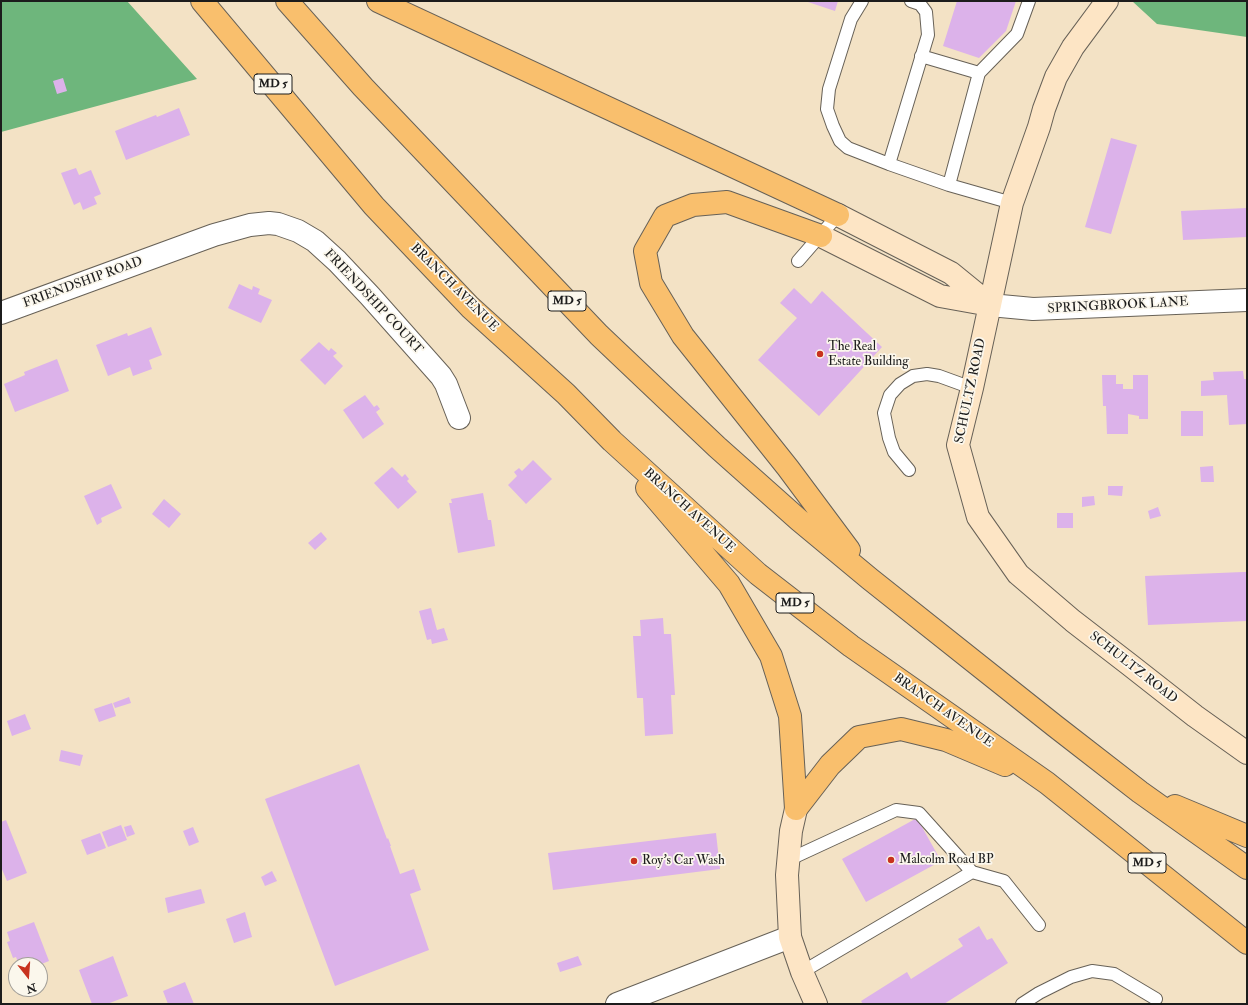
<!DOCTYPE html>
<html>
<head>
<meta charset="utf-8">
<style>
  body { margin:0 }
  #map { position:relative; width:1248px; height:1005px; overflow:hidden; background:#f3e2c5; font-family:"IM FELL Double Pica",serif }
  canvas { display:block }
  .frame { position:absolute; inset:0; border:2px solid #1c1c1c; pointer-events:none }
  .north { position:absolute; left:8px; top:957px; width:40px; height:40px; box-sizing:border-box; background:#fbf7ec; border:1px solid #a29f99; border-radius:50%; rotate:163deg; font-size:11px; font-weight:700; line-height:16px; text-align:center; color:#1c1c1c }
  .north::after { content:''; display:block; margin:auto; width:14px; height:18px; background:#c8321e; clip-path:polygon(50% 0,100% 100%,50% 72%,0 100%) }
</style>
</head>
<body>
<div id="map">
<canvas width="1248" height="1005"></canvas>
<div class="frame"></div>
<div class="north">N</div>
</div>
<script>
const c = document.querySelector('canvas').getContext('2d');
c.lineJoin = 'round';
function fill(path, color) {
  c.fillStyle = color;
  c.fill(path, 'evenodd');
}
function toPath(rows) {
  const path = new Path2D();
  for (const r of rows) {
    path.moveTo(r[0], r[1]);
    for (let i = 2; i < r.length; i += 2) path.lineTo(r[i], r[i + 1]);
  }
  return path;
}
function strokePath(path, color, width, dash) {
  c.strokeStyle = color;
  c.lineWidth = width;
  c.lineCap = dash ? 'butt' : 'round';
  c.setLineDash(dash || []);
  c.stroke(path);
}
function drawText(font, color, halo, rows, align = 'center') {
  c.font = font + ' "IM FELL Double Pica",serif';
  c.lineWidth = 3.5;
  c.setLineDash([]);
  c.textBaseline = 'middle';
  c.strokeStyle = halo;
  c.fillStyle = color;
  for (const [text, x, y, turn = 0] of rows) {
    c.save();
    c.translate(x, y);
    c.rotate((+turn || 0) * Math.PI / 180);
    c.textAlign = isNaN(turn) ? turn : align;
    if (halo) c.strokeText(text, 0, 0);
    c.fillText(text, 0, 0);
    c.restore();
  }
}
fill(toPath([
  [1,1,127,1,197,79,1,132],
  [1132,1,1247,1,1247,37,1157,24]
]), '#6eb67c');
fill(toPath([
  [805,1,838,1,835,11],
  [957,1,1016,1,1006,31,979,58,943,46],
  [63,78,67,91,57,94,53,81],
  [179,108,190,135,126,160,115,131,156,115,157,117],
  [1111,138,1137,145,1111,234,1085,227],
  [76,168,79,175,91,170,101,194,94,197,97,204,83,210,80,202,74,205,61,173],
  [1247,208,1247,237,1183,240,1181,211],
  [239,284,252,290,253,286,260,289,258,294,272,300,261,323,228,308],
  [794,288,811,304,822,291,882,347,819,416,758,360,797,318,780,303],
  [151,327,162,355,149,360,152,369,133,376,130,367,108,376,96,345,127,333,128,336],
  [319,342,329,351,331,348,337,353,333,356,343,366,325,385,300,360],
  [57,359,69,391,15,412,4,384,25,375,24,372],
  [1243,371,1244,379,1247,379,1247,424,1229,425,1227,395,1201,396,1201,381,1214,380,1213,372],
  [1102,375,1116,375,1116,384,1123,384,1123,389,1133,389,1133,375,1148,375,1148,419,1139,419,1139,416,1128,414,1128,434,1107,434,1106,406,1103,406],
  [365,395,374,407,377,405,380,409,376,412,384,424,363,439,343,410],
  [1181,411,1203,411,1203,436,1181,436],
  [533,460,552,479,526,504,508,485,517,476,514,472,519,468,522,471],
  [1213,466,1214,482,1201,482,1200,467],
  [392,467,402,477,405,474,409,479,407,481,417,492,398,509,374,483],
  [111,484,122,508,101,518,102,522,97,525,84,496],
  [1108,486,1123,486,1122,496,1108,495],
  [483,493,488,520,491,520,495,546,458,553,449,503,452,503,451,499],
  [1094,496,1095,505,1082,507,1082,497],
  [164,499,181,514,169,528,152,514],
  [1158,507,1161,516,1150,519,1148,511],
  [1057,513,1073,513,1073,528,1057,528],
  [321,532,327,539,315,550,308,543],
  [1243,572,1247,572,1247,621,1148,625,1145,576],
  [431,608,437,630,444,628,448,640,432,644,431,639,427,640,419,611],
  [663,618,664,634,671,634,675,695,671,695,673,734,645,736,643,698,637,698,633,636,641,636,640,620],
  [129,697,131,703,115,708,113,703],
  [112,703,116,716,99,722,94,709],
  [25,714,31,729,12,736,7,721],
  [61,750,83,755,80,766,59,761],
  [359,764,387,839,388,838,391,846,390,846,400,874,414,869,421,890,410,894,429,950,335,986,265,799],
  [917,818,941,861,866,902,842,859],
  [6,820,27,873,7,881,1,867,1,822],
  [121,825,127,840,108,847,102,832],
  [131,825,135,834,127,837,124,827],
  [193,827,199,842,189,846,183,831],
  [100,833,106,848,87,855,81,840],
  [716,833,720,869,553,890,548,853],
  [272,871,277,881,265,886,261,877],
  [201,889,205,903,168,913,165,898],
  [245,912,252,937,234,943,226,919],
  [34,922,49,961,39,965,19,965,16,957,13,958,7,942,10,941,7,932],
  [979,926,987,940,992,938,1008,963,944,1004,863,1004,861,1001,907,972,911,979,963,946,958,939],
  [113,956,128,996,107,1004,92,1004,79,970],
  [578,956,582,965,560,972,557,963],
  [185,982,194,1004,168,1004,163,991]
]), '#dcb2ea');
const lane = toPath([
  [862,1,851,19,829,89,827,109,833,126,840,141,848,148,889,164,949,185,1012,203],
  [921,56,979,73,949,185],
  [979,73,1017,34,1029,1],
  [889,164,928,35,926,12,920,4,911,1],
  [798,261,838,215],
  [909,470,894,452,889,438,884,413,890,395,900,384,913,376,927,374,939,376,972,388],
  [788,860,896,810,919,813,972,872,1004,881,1039,925],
  [802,972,972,872],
  [1022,1004,1039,993,1071,977,1092,971,1114,974,1156,999]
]);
const street = toPath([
  [990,305,1033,309,1247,300],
  [1,313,214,235,250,225,269,223,278,224,298,231,315,241,337,261,370,296,441,376,446,384,459,418],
  [617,1004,790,937]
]);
const secondary = toPath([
  [1107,1,1073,47,1056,77,1044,109,1039,127,1012,203,972,388,958,445,978,517,1018,574,1073,621,1130,665,1195,716,1247,753],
  [838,215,951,273,989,304],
  [821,236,940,296,990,305],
  [796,809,791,831,787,875,790,937,802,972,816,1004]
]);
const highway = toPath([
  [202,1,374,206,470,307,566,394,612,441,758,574,851,646,1047,783,1247,943],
  [287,1,363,87,599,335,717,447,799,520,870,579,1055,726,1140,792,1247,868],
  [378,1,838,215],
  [821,236,727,202,693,205,665,216,645,251,651,283,683,336,788,468,849,550],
  [647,488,729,584,771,656,790,716,796,809],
  [1175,806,1247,836],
  [796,809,830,765,859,737,901,729,946,740,1005,765]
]);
strokePath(lane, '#676157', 14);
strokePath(street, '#676157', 24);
strokePath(secondary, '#676157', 24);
strokePath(highway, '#676157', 24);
strokePath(lane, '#fff', 12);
strokePath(street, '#fff', 22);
strokePath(secondary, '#fde5c5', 22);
strokePath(highway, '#f9bf6d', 22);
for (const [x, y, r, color] of [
  [820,354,4,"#c8321e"],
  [891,860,4,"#c8321e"],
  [634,861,4,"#c8321e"]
]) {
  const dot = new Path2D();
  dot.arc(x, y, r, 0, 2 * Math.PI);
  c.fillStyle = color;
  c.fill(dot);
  strokePath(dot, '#fbf7ec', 1.5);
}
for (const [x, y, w] of [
  [273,84,38],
  [567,301,38],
  [795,603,38],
  [1147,863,38]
]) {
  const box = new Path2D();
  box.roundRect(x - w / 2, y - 10, w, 20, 3);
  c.fillStyle = '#fbf7ec';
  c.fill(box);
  strokePath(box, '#1c1c1c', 1);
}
drawText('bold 12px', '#1c1c1c', null, [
  ["MD 5",273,84],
  ["MD 5",567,301],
  ["MD 5",795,603],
  ["MD 5",1147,863]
]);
drawText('13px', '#1c1c1c', '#fbf7ec', [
  ["FRIENDSHIP ROAD",83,283,-20],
  ["BRANCH AVENUE",454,288,45],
  ["FRIENDSHIP COURT",373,302,47],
  ["SPRINGBROOK LANE",1118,306,-3],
  ["SCHULTZ ROAD",971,391,-78],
  ["BRANCH AVENUE",689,511,42],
  ["SCHULTZ ROAD",1133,668,38],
  ["BRANCH AVENUE",943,711,35]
]);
drawText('13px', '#1c1c1c', '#fbf7ec', [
  ["The Real",828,347],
  ["Estate Building",828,362],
  ["Malcolm Road BP",899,860],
  ["Roy's Car Wash",642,861]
], 'left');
</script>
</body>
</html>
